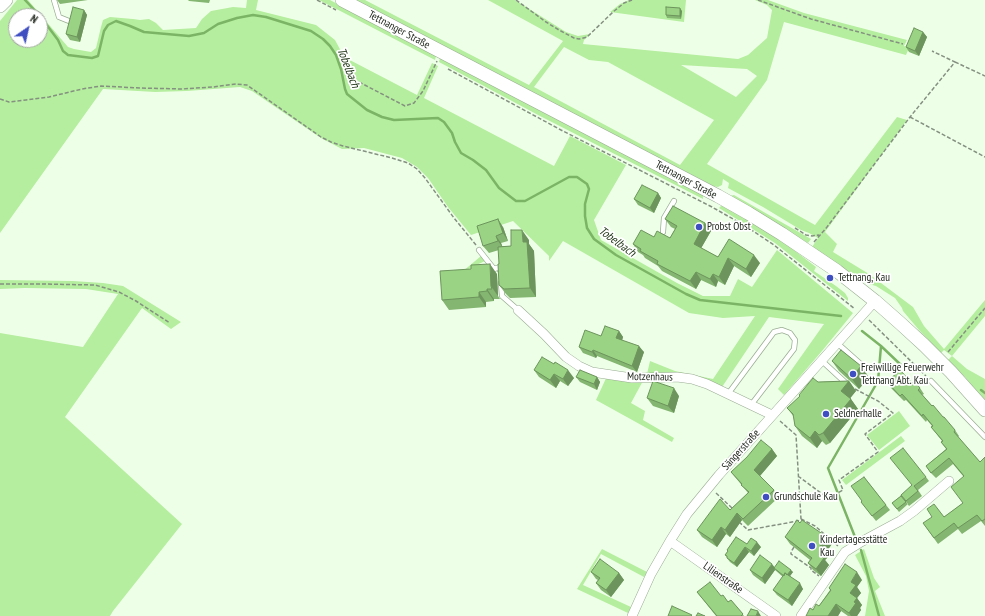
<!DOCTYPE html>
<html>
<head>
<meta charset="utf-8">
<style>
  body { margin:0 }
  #map { position:relative; width:985px; height:616px; overflow:hidden; background:#eeffe8; font-family:"PT Sans Narrow",sans-serif }
  canvas { display:block }
  .north { position:absolute; left:8px; top:8px; width:40px; height:40px; box-sizing:border-box; background:#fff; border:1px solid #a3a6a2; border-radius:50%; rotate:34deg; font-size:11px; font-weight:700; line-height:16px; text-align:center; color:#1a2117 }
  .north::after { content:''; display:block; margin:auto; width:14px; height:18px; background:#3f4ec1; clip-path:polygon(50% 0,100% 100%,50% 72%,0 100%) }
</style>
</head>
<body>
<div id="map">
<canvas width="985" height="616"></canvas>
<div class="north">N</div>
</div>
<script>
const c = document.querySelector('canvas').getContext('2d');
c.lineJoin = 'round';
function fill(path, color) {
  c.fillStyle = color;
  c.fill(path, 'evenodd');
}
function toPath(rows) {
  const path = new Path2D();
  for (const r of rows) {
    path.moveTo(r[0], r[1]);
    for (let i = 2; i < r.length; i += 2) path.lineTo(r[i], r[i + 1]);
  }
  return path;
}
function strokePath(path, color, width, dash) {
  c.strokeStyle = color;
  c.lineWidth = width;
  c.lineCap = dash ? 'butt' : 'round';
  c.setLineDash(dash || []);
  c.stroke(path);
}
function drawText(font, color, halo, rows, align = 'center') {
  c.font = font + ' "PT Sans Narrow",sans-serif';
  c.lineWidth = 3.5;
  c.setLineDash([]);
  c.textBaseline = 'middle';
  c.strokeStyle = halo;
  c.fillStyle = color;
  for (const [text, x, y, turn = 0] of rows) {
    c.save();
    c.translate(x, y);
    c.rotate((+turn || 0) * Math.PI / 180);
    c.textAlign = isNaN(turn) ? turn : align;
    if (halo) c.strokeText(text, 0, 0);
    c.fillText(text, 0, 0);
    c.restore();
  }
}
fill(toPath([
  [17,0,28,0,68,47,74,49,91,52,96,48,101,27,103,20,110,17,133,19,140,20,149,19,156,23,163,30,196,28,202,19,211,11,233,7,246,8,247,0,258,0,256,10,316,25,335,40,342,53,344,57,417,95,432,63,438,66,424,98,554,166,570,136,626,165,594,220,601,240,677,283,703,296,730,296,738,279,752,287,777,250,853,313,822,351,784,395,778,389,824,324,769,317,722,387,647,374,650,361,675,371,713,379,755,316,723,318,689,313,563,241,549,261,549,256,513,221,471,235,448,207,428,178,417,167,402,158,364,148,342,149,321,138,252,91,240,87,187,91,155,92,103,89,0,233,0,21],
  [16,16,40,16,40,40,16,40],
  [319,0,330,0,436,56,435,60],
  [354,0,365,0,529,85,563,41,488,0,515,0,566,32,578,36,590,34,584,40,583,44,738,59,748,55,767,38,772,10,767,5,755,0,768,0,804,13,907,40,904,46,909,48,906,55,784,22,767,80,707,164,815,225,897,117,907,120,825,232,837,244,833,252,869,274,913,307,924,326,944,349,985,300,985,316,952,356,967,369,985,379,985,402,965,377,948,360,952,356,944,350,941,353,919,330,903,311,902,308,895,298,876,286,861,282,812,247,818,238,809,233,801,230,763,207,728,188,729,183,723,179,722,185,718,187,713,186],
  [564,47,589,60,608,62,714,120,680,165,534,87],
  [681,65,747,69,757,76,736,97],
  [629,0,686,0,684,22,610,12,620,4],
  [440,58,703,194,703,199,540,116,439,62],
  [734,195,811,239,808,243,730,196],
  [722,205,782,241,816,267,814,271,836,286,845,293,848,298,848,301,775,243,719,208],
  [481,256,485,261,462,272],
  [0,280,73,281,103,283,123,286,181,322,171,329,142,308,65,417,182,524,113,611,110,616,0,616,0,333,83,347,118,294,86,289,25,288,0,289],
  [608,374,644,379,631,403,645,411,643,420,674,438,672,442,596,400],
  [899,411,910,426,879,450,867,435],
  [901,436,905,441,846,485,842,480],
  [602,549,647,572,644,577,601,554,583,585,631,607,628,613,577,589],
  [864,549,874,578,880,587,875,591,885,616,865,616,869,591,866,576,855,555]
]), '#b5ee9e');
strokePath(toPath([
  [25,0,40,16],
  [40,16,58,40,63,51,68,55,92,58,98,56,104,31,108,25,116,21,130,26,144,32,189,36,204,33,218,24,237,18,253,15,266,17,311,31,323,39,330,46,336,55,341,69,345,89,347,94,367,110,382,117,394,120,438,118,444,122,452,133,455,142,461,153,473,160,486,170,499,188,516,201,525,201,569,177,577,177,587,184,589,189,585,204,585,216,587,228,594,239,616,255,686,294,700,300,841,316],
  [862,331,881,346,901,365],
  [981,390,985,393],
  [855,537,828,468,878,381,881,346],
  [861,550,879,616]
]), '#7cb465', 2.5);
const lane = toPath([
  [54,0,59,17,69,21],
  [663,232,664,218,674,201],
  [479,250,494,269,500,267,500,270],
  [501,283,502,296,518,310],
  [837,343,864,367],
  [821,360,848,385],
  [931,381,985,437],
  [728,394,774,332,782,330,790,333,795,340,794,349,751,405]
]);
const street = toPath([
  [518,310,544,334,566,357,579,366,592,372,632,378,677,377,692,379,707,384,772,415],
  [670,541,776,616],
  [632,616,651,574,670,541,687,514,719,475,875,301],
  [801,616,845,552,861,542,900,521,914,511,949,481]
]);
const secondary = toPath([
  [342,0,718,196,748,213,782,234,837,271,875,301,900,323,924,345,951,372,985,410],
  [0,6,6,0]
]);
strokePath(lane, '#99ac92', 6);
strokePath(street, '#99ac92', 10);
strokePath(secondary, '#99ac92', 14);
strokePath(toPath([
  [317,0,336,10],
  [516,0,546,22,559,30,574,38,579,39,587,37,613,12,624,3,632,0],
  [758,0,811,19,903,44],
  [955,62,985,76],
  [448,69,561,130,712,207,747,227,774,245,855,309],
  [359,82,405,106,414,103,423,91,437,61],
  [0,99,9,102,26,100,49,97,82,89,101,86,140,88,182,89,213,87,236,84,247,85,321,137,331,142,343,146,392,158,408,163,417,169,425,178,454,218,476,245],
  [910,117,985,157],
  [795,228,806,235,812,236,819,235],
  [814,242,827,227,910,117,955,62,932,51],
  [0,284,44,284,95,285,119,292,136,301,170,323],
  [869,320,926,376],
  [948,352,985,308],
  [798,476,825,496,836,494,843,490,839,480,878,452,865,434,893,413,878,401,855,389],
  [716,493,732,508],
  [801,519,815,526,838,546],
  [739,522,748,530,798,521,801,519,796,435,780,421],
  [794,547,791,552,791,554,811,568,811,570,819,576]
]), '#849080', 1.5, [4, 2]);
strokePath(lane, '#fff', 4.5);
strokePath(street, '#fff', 9);
strokePath(secondary, '#fff', 13);
fill(toPath([
  [57,0,88,0,60,4],
  [188,0,210,0,209,3,189,1],
  [84,10,87,15,80,42,70,40,66,34],
  [682,11,681,19,667,18,666,15],
  [923,32,927,37,919,56,909,52,906,47],
  [658,193,661,198,654,213,638,205,634,199],
  [665,219,705,223,711,231,701,248,718,257,760,263,751,277,734,266,725,285,718,281,716,287,701,280,696,289,662,271,658,266,645,258,643,255,638,252,633,244,654,237,670,238,675,229,671,227],
  [503,227,508,241,501,243,502,246,511,246,529,240,529,244,534,251,536,297,510,298,506,294,499,285,499,250,489,253,483,246],
  [497,274,498,296,500,299,494,299,494,301,486,302,486,307,449,310,442,300],
  [619,331,623,337,622,340,644,352,637,372,597,356,596,358,583,353,579,347,601,336],
  [832,361,861,366,868,376,864,381,865,382,859,389,839,371],
  [534,370,574,378,568,386,560,381,556,388,539,377],
  [576,377,597,377,600,382,597,390,580,382],
  [849,381,856,391,850,398,858,409,830,443,826,445,822,441,817,448,802,436,795,426,794,417,787,408,818,382],
  [887,382,912,383,920,388,924,394,922,395,955,430,959,436,958,437,980,462,985,457,985,526,981,521,962,534,958,529,938,544,923,523,944,517,963,503,963,476,953,464,936,478,930,472,926,466,946,449,941,442,942,441,931,427,932,426,927,420,926,422,906,400,904,401,891,388],
  [679,396,674,413,653,406,647,398],
  [772,449,777,456,760,476,774,490,779,497,748,526,742,520,730,537,726,534,717,547,702,537,697,530,730,510,748,493,731,472],
  [864,477,890,510,876,521,861,502,862,501],
  [926,477,929,481,918,490,922,496,909,506,901,495],
  [901,496,908,504,899,512,892,503],
  [785,537,832,544,826,552,829,556,825,560,829,565,821,576,813,570,808,563,810,560,790,544],
  [747,544,761,547,754,556,749,552,737,567,730,562,727,558,727,557,725,555,728,551,727,550],
  [774,567,793,572,790,576,803,589,792,606,777,595,773,590,783,577,775,570,765,584,753,575,750,570],
  [591,572,619,573,624,580,611,597,601,590,596,583,598,580,596,579],
  [862,580,857,587,861,593,857,598,862,605,860,608,861,610,857,616,848,616,841,611,838,616,806,616,813,610,819,606,830,590,829,588],
  [697,592,721,596,728,602,731,600,744,616,716,616]
]), '#84b571');
fill(toPath([
  [680,8,682,11,681,19,680,16],
  [84,10,87,15,80,42,77,37],
  [923,32,927,37,919,56,915,51],
  [658,193,661,198,654,213,650,208],
  [498,219,503,227,508,241,503,233],
  [705,223,711,231,699,252,694,244],
  [522,230,529,240,529,244,534,251,536,297,530,288,523,242],
  [496,236,501,243,503,248,498,241],
  [754,255,760,263,751,277,746,269],
  [728,258,734,266,725,285,719,277],
  [490,264,497,274,498,296,500,299,491,286],
  [696,272,701,280,696,289,690,281],
  [713,274,718,281,716,287,710,279],
  [487,289,494,299,494,301,487,291],
  [479,292,486,302,486,307,479,297],
  [619,331,623,337,621,344,616,338],
  [639,346,644,352,637,372,632,366],
  [593,350,597,356,596,358,592,352],
  [861,366,868,376,864,381,865,382,859,389,852,379,857,371],
  [568,370,574,378,568,386,563,379],
  [554,374,560,381,556,388,550,380],
  [597,377,600,382,597,390,594,384],
  [849,381,856,391,848,401,841,391],
  [674,388,679,396,674,413,668,406],
  [851,399,858,409,830,443,823,433],
  [815,431,822,441,817,448,810,438],
  [772,449,777,456,759,477,754,470],
  [737,513,742,520,730,537,725,530],
  [721,527,726,534,717,547,712,540],
  [827,537,832,544,826,552,829,556,825,560,829,565,821,576,816,569,819,555,820,546],
  [757,542,761,547,754,556,751,551],
  [745,547,749,552,737,567,734,563],
  [772,564,776,569,774,568,775,570,765,584,762,578],
  [791,570,793,572,787,580,786,577],
  [857,572,862,580,857,587,861,593,857,598,862,605,860,608,861,610,857,616,851,616,849,613,851,582],
  [619,573,624,580,611,597,606,590],
  [800,583,803,589,792,606,788,600],
  [836,604,841,611,838,616,828,616],
  [758,611,761,616,756,616]
]), '#6c945c');
const building = toPath([
  [73,7,84,10,77,37,66,34,73,7],
  [666,7,680,8,680,16,666,15,666,7],
  [914,28,923,32,915,51,906,47,914,28],
  [642,185,658,193,650,208,634,199,642,185],
  [673,206,705,223,694,244,718,257,729,239,754,255,746,269,728,258,719,277,713,274,710,279,696,272,690,281,657,264,658,261,640,251,641,249,633,244,641,230,654,237,657,231,670,238,677,226,665,219,673,206],
  [498,219,503,233,496,236,498,241,483,246,477,226,498,219],
  [511,230,522,230,523,242,527,242,530,288,504,289,499,285,498,264,499,264,498,247,511,246,511,230],
  [490,264,491,286,492,289,487,289,487,291,479,292,479,297,442,300,440,271,471,269,471,265,490,264],
  [605,326,619,331,616,338,639,346,632,366,593,350,592,352,579,347,585,330,601,336,605,326],
  [841,350,861,366,857,371,858,372,852,379,832,361,841,350],
  [542,357,554,364,555,362,568,370,563,379,554,374,550,380,534,370,542,357],
  [580,370,597,377,594,384,576,377,580,370],
  [900,370,912,383,914,381,920,388,918,390,932,406,933,405,943,417,944,417,955,430,954,432,980,462,985,457,985,519,982,521,977,515,958,528,954,523,934,538,923,523,932,517,927,509,934,504,944,517,963,503,951,487,964,476,949,458,931,473,926,466,947,449,941,442,943,441,931,427,933,426,923,414,922,416,902,394,900,396,887,382,900,370],
  [813,378,818,382,849,381,841,391,851,399,823,433,819,435,815,431,810,438,795,426,793,414,787,408,800,396,799,395,813,378],
  [653,381,674,388,668,406,647,398,653,381],
  [761,440,772,449,754,470,774,490,743,519,737,513,725,530,721,527,712,540,697,530,720,499,730,510,749,492,741,485,742,484,731,472,747,457,761,440],
  [903,448,926,477,914,486,918,491,906,501,901,495,912,485,890,458,903,448],
  [864,477,886,505,872,516,861,502,862,501,851,486,864,477],
  [901,496,906,502,897,509,892,503,901,496],
  [797,520,800,523,802,520,827,537,820,546,824,549,819,555,824,558,816,569,808,563,812,558,785,537,797,520],
  [736,537,747,544,751,538,757,542,751,551,745,547,734,563,727,558,727,556,725,555,728,551,727,550,736,537],
  [760,555,772,564,762,578,750,570,760,555],
  [600,559,619,573,606,590,596,583,600,578,591,572,600,559],
  [779,561,791,570,787,575,785,573,784,576,774,568,779,561],
  [845,564,857,572,851,582,856,585,850,593,857,598,854,602,856,603,849,613,836,604,828,616,806,616,810,608,813,610,816,604,819,606,831,590,829,588,845,564],
  [785,573,800,583,788,600,773,590,785,573],
  [710,582,721,596,723,595,728,602,731,600,743,614,741,616,717,616,697,592,710,582],
  [672,606,692,615,691,616,668,616,672,606],
  [751,609,758,611,756,616,747,616,751,609],
  [698,613,705,616,696,616,698,613]
]);
fill(building, '#9ad383');
strokePath(building, '#6c945c', 1);
for (const [x, y, r, color] of [
  [699,227,4,"#3f4ec1"],
  [830,278,4,"#3f4ec1"],
  [853,374,4,"#3f4ec1"],
  [826,414,4,"#3f4ec1"],
  [766,497,4,"#3f4ec1"],
  [812,546,4,"#3f4ec1"]
]) {
  const dot = new Path2D();
  dot.arc(x, y, r, 0, 2 * Math.PI);
  c.fillStyle = color;
  c.fill(dot);
  strokePath(dot, '#fff', 1.5);
}
drawText('11px', '#1a2117', '#fff', [
  ["Tettnanger Straße",399,30,28],
  ["Tettnanger Straße",686,180,28],
  ["Motzenhaus",650,377,1],
  ["Sängerstraße",741,450,-48],
  ["Lilienstraße",723,578,35]
]);
drawText('11px', '#1a2117', '#fff', [
  ["Probst Obst",707,227],
  ["Tettnang, Kau",838,278],
  ["Freiwillige Feuerwehr",861,368],
  ["Tettnang Abt. Kau",861,381],
  ["Seldnerhalle",834,414],
  ["Grundschule Kau",774,497],
  ["Kindertagesstätte",820,540],
  ["Kau",820,553]
], 'left');
drawText('italic 12px', '#1b3111', '#fff', [
  ["Tobelbach",348,68,69],
  ["Tobelbach",617,242,36]
]);
</script>
</body>
</html>
